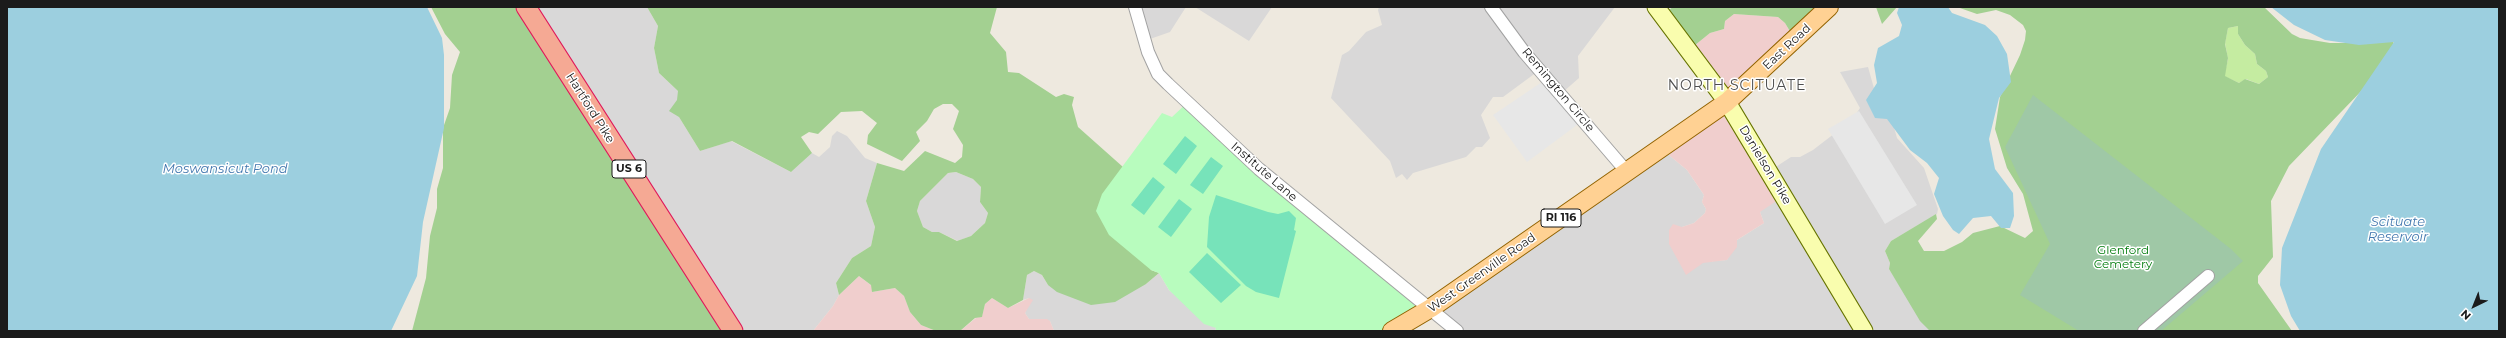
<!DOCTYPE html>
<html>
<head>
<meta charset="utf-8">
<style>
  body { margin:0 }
  #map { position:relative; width:2506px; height:338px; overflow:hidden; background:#eee9df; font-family:Montserrat,sans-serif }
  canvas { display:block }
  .frame { position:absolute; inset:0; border:8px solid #1b1b1b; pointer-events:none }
  .north { position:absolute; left:2454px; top:286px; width:40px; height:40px; -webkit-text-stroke:3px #fff; paint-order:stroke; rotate:223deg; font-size:11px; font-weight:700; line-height:16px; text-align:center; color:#1b1b1b }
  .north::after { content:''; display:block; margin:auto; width:14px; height:18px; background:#1b1b1b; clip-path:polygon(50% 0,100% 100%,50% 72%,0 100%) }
</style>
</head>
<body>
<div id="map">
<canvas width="2506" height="338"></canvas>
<div class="frame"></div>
<div class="north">N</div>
</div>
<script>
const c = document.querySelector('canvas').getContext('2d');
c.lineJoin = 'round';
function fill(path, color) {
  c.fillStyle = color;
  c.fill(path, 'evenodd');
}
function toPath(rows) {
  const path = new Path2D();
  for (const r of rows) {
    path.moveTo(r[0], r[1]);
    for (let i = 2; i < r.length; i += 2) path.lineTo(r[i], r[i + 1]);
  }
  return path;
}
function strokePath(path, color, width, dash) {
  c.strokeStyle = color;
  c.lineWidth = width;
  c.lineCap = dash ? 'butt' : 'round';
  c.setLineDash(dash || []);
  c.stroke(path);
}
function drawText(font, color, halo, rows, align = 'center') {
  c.font = font + ' Montserrat,sans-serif';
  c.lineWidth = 3;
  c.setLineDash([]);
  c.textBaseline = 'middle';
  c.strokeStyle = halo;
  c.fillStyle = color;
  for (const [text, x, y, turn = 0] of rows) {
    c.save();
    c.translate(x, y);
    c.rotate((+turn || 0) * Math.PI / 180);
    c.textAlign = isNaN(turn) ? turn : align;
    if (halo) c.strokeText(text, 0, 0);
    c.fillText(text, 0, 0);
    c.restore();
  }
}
fill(toPath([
  [529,7,647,7,658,26,654,48,659,73,678,91,679,117,700,151,731,141,791,172,812,153,819,157,830,147,832,136,837,131,847,136,865,158,877,163,866,201,875,227,871,246,852,258,836,283,839,295,833,306,813,331,737,331],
  [1136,7,1186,7,1170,32,1147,40],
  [1195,7,1272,7,1249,41],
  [1379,7,1615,7,1578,56,1579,78,1563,92,1541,69,1503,97,1493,97,1481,115,1490,138,1482,147,1476,147,1466,157,1413,173,1407,180,1402,174,1396,178,1390,161,1331,98,1342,55,1349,51,1366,32,1382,25,1378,10],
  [1868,67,1877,99,1892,120,1897,138,1924,168,1938,209,1937,214,1891,241,1885,251,1890,263,1889,269,1905,294,1934,329,1945,331,1456,331,1433,311,1665,147,1670,156,1687,170,1704,195,1702,202,1706,209,1705,213,1694,223,1682,227,1703,262,1727,260,1737,240,1764,223,1760,212,1768,172,1791,157,1800,157,1813,150,1852,120,1860,108,1840,72],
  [956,172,973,179,981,187,980,202,988,213,985,223,971,236,958,241,939,232,932,232,923,227,917,211,920,201,948,173],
  [1034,271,1042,275,1048,285,1146,284,1159,273,1169,290,1216,328,1215,331,1054,331,1050,321,1029,319,1025,313,1029,298,1023,300,1027,275]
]), '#d9d8d8');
fill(toPath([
  [1734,14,1778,17,1785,23,1794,38,1728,101,1689,50,1710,33,1724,29,1725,21],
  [1724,103,1781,198,1760,212,1764,223,1737,240,1737,247,1727,260,1703,263,1686,275,1669,244,1669,230,1673,224,1682,227,1694,223,1705,213,1706,209,1702,202,1704,195,1687,170,1670,156,1665,147],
  [859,276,872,286,872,292,895,288,904,296,910,312,921,325,936,331,813,331,833,306,839,295],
  [992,298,1008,308,1029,298,1033,300,1025,313,1029,319,1047,319,1050,321,1054,331,960,331,976,318,982,316,985,304]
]), '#f0cecd');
fill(toPath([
  [2238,26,2238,34,2245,45,2255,54,2257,64,2266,71,2268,77,2259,84,2246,79,2239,83,2224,76,2228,59,2225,43,2228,28]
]), '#c5eca1');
fill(toPath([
  [431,7,529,7,738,331,412,331,426,278,430,236,437,208,437,189,443,168,443,128,450,108,452,75,460,52,445,34],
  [647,7,997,7,990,33,1006,52,1008,72,1019,73,1056,97,1064,94,1074,97,1072,105,1078,127,1123,167,1151,270,1159,273,1146,284,1115,302,1091,305,1057,292,1048,285,1042,275,1034,271,1027,275,1023,300,1008,308,992,298,985,304,982,317,975,318,960,331,936,331,921,325,910,312,904,296,895,288,872,292,871,285,859,276,839,295,836,283,852,258,871,246,875,227,866,201,877,163,904,171,925,151,955,163,962,157,963,145,953,129,959,111,952,104,943,104,934,109,927,121,916,132,920,141,902,161,867,144,868,135,877,123,862,111,841,112,818,134,809,132,801,137,812,153,791,172,732,141,700,151,679,117,669,111,677,100,678,91,659,73,654,48,658,26],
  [956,172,973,179,981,187,980,202,988,213,985,223,971,236,957,241,939,232,932,232,923,227,917,211,920,201,948,173],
  [1673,7,1828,7,1794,38,1785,23,1778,17,1734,14,1725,21,1724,29,1710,33,1689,50,1663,14],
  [1876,7,1897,7,1882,24],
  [1957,7,2264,7,2292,34,2300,38,2330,43,2357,43,2391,30,2396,55,2289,166,2271,201,2273,257,2258,276,2258,283,2292,331,2148,331,2038,198,2088,331,1929,330,1920,321,1889,269,1890,263,1885,251,1891,241,1936,214,1937,219,1918,241,1924,251,1944,251,1962,242,1973,233,2000,226,2025,238,2033,231,2023,194,2007,168,1995,129,2000,97,2020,55,2025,40,2026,31,2023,25,2010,15,1996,10,1977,14],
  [2238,26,2238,34,2245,45,2255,54,2257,64,2266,71,2268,77,2259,84,2245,79,2239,83,2225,76,2228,58,2225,44,2228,28]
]), '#a3d091');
fill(toPath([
  [2033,95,2231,249,2243,261,2161,331,2079,331,2020,295,2050,244,2005,147]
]), '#9fc8a6');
fill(toPath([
  [1190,100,1275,178,1429,308,1392,331,1215,331,1216,328,1204,324,1169,290,1159,273,1151,270,1109,235,1096,211,1102,194,1162,113,1172,117]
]), '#b8fcbe');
fill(toPath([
  [1185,136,1197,146,1176,174,1163,164],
  [1211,157,1223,166,1203,194,1190,185],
  [1153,177,1165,187,1144,215,1131,205],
  [1216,195,1268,212,1278,214,1289,211,1296,218,1294,230,1296,231,1279,298,1256,292,1246,286,1207,247,1209,217],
  [1179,199,1192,209,1171,237,1158,227],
  [1207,253,1241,285,1221,303,1189,272]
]), '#77e3ba');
fill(toPath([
  [1545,80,1581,122,1527,162,1493,115],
  [1859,111,1917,205,1885,224,1828,129]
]), '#e7e7e7');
fill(toPath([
  [7,7,427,7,442,38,444,55,444,128,423,222,417,276,391,331,7,331],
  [1899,7,1948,7,1952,13,1985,25,1997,36,2007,54,2011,82,1999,98,1989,139,1995,169,2013,193,2014,216,2010,228,2001,228,1991,216,1973,218,1959,234,1953,230,1943,216,1934,194,1939,178,1927,163,1910,150,1887,119,1875,118,1866,100,1877,83,1874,65,1878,48,1899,36,1902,25,1897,13],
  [2271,7,2499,7,2499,331,2300,331,2291,316,2280,285,2282,248,2321,149,2394,42,2359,45,2325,40,2294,25]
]), '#9ccfdf');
const minor = toPath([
  [1135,7,1148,52,1158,74,1168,84,1259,169,1457,331],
  [1491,7,1524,52,1627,172],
  [2144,331,2208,276]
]);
const secondary = toPath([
  [1656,7,1727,102,1864,331]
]);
const primary = toPath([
  [1392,331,1431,308,1727,102,1829,7]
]);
const trunk = toPath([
  [526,7,733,331]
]);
strokePath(minor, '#a2a2a2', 14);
strokePath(secondary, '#677400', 19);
strokePath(primary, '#926300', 20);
strokePath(trunk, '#e0195b', 21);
strokePath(minor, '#fff', 12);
strokePath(secondary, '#f9fdae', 17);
strokePath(primary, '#ffd193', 18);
strokePath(trunk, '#f5a994', 19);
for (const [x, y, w] of [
  [629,169,34],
  [1561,218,40]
]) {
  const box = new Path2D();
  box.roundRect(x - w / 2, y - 9, w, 18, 3);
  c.fillStyle = '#fff';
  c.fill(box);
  strokePath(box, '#1b1b1b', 1);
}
drawText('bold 11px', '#1b1b1b', null, [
  ["US 6",629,169],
  ["RI 116",1561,218]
]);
drawText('12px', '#1b1b1b', '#fff', [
  ["East Road",1787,47,-43],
  ["Remington Circle",1558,90,50],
  ["Hartford Pike",590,108,58],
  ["Danielson Pike",1765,165,59],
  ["Institute Lane",1264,172,41],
  ["West Greenville Road",1482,273,-35]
]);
drawText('12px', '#047e0f', '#fff', [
  ["Glenford",2123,250],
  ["Cemetery",2123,264]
]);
drawText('italic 13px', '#4378af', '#fff', [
  ["Moswansicut Pond",225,169],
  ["Scituate",2398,222],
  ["Reservoir",2398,237]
]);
c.letterSpacing = '1px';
drawText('14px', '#4e4e4e', '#fff', [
  ["NORTH SCITUATE",1737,86]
]);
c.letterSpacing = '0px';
</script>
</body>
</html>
